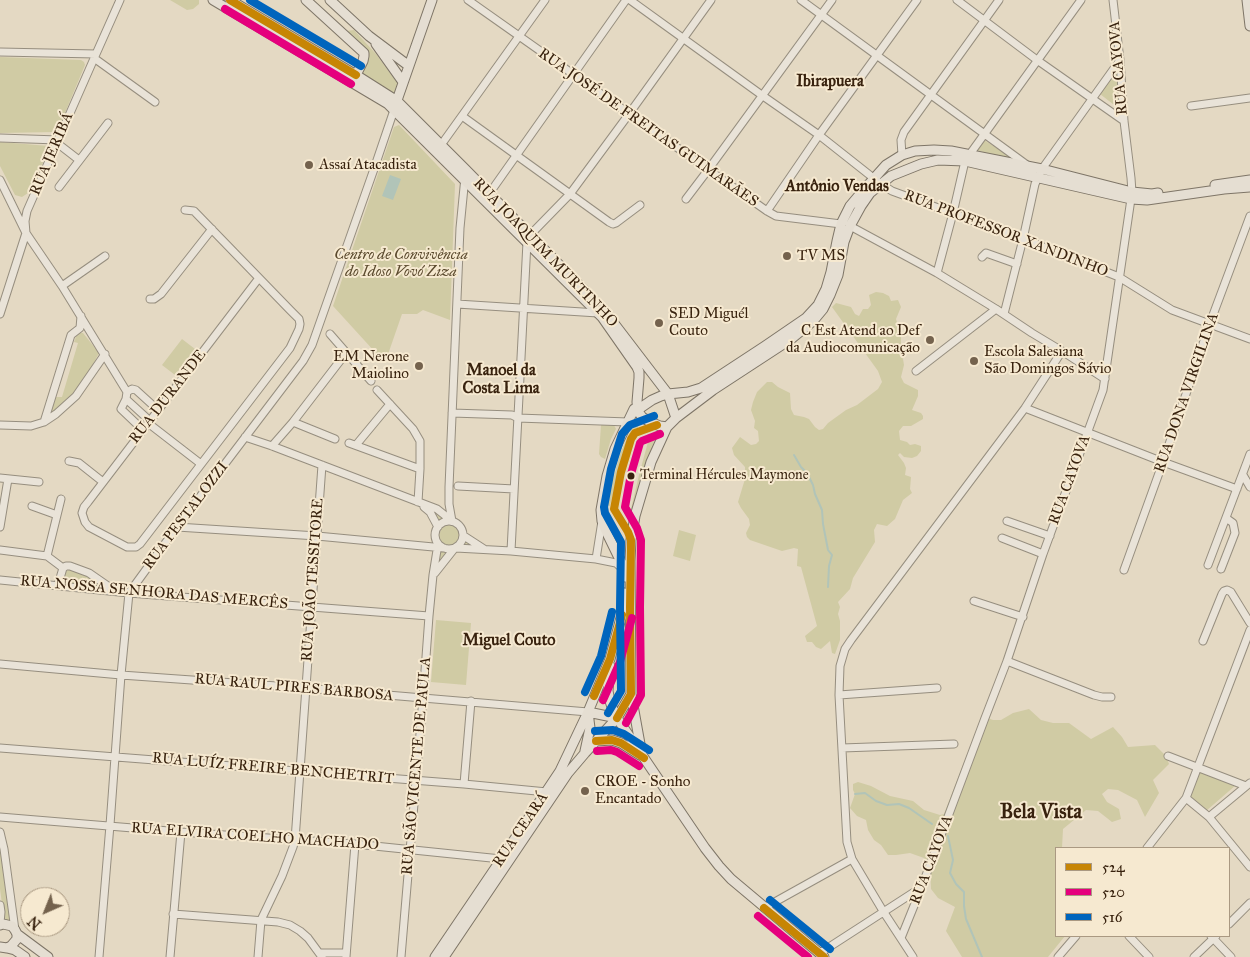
<!DOCTYPE html>
<html>
<head>
<meta charset="utf-8">
<style>
  body { margin:0 }
  #map { position:relative; width:1250px; height:957px; overflow:hidden; background:#e4d9c3; font-family:"IM FELL Great Primer",serif }
  canvas { display:block }
  .legend { position:absolute; left:1055px; top:847px; width:175px; height:90px; box-sizing:border-box; background:#f6e9d0; border:1px solid #aa9982; margin:0; padding:6px 9px; list-style:none; font-size:15px; color:#38220e }
  .legend li { display:flex; align-items:center; gap:10px; height:25px }
  .legend b { width:25px; border:1px solid #aa9982 }
  .north { position:absolute; left:20px; top:887px; width:50px; height:50px; box-sizing:border-box; background:#f6e9d0; border:1px solid #aa9982; border-radius:50%; rotate:224deg; font-size:14px; font-weight:700; line-height:20px; text-align:center; color:#38220e }
  .north::after { content:''; display:block; margin:auto; width:18px; height:22px; background:#74624d; clip-path:polygon(50% 0,100% 100%,50% 72%,0 100%) }
</style>
</head>
<body>
<div id="map">
<canvas width="1250" height="957"></canvas>
<ul class="legend">
<li><b style="height:6px;background:#c78504"></b>524</li>
<li><b style="height:6px;background:#e5007d"></b>520</li>
<li><b style="height:6px;background:#0065bd"></b>516</li>
</ul>
<div class="north">N</div>
</div>
<script>
const c = document.querySelector('canvas').getContext('2d');
c.lineJoin = 'round';
function fill(path, color) {
  c.fillStyle = color;
  c.fill(path, 'evenodd');
}
function toPath(rows) {
  const path = new Path2D();
  for (const r of rows) {
    if (r.length === 3) {
      path.moveTo(r[0] + r[2], r[1]);
      path.arc(r[0], r[1], r[2], 0, 2 * Math.PI);
      continue;
    }
    path.moveTo(r[0], r[1]);
    for (let i = 2; i < r.length; i += 2) path.lineTo(r[i], r[i + 1]);
  }
  return path;
}
function strokePath(path, color, width, dash) {
  c.strokeStyle = color;
  c.lineWidth = width;
  c.lineCap = dash ? 'butt' : 'round';
  c.setLineDash(dash || []);
  c.stroke(path);
}
function drawText(font, color, halo, rows, align = 'center') {
  c.font = font + ' "IM FELL Great Primer",serif';
  c.lineWidth = 4;
  c.setLineDash([]);
  c.textBaseline = 'middle';
  c.strokeStyle = halo;
  c.fillStyle = color;
  for (const [text, x, y, turn = 0] of rows) {
    c.save();
    c.translate(x, y);
    c.rotate((+turn || 0) * Math.PI / 180);
    c.textAlign = isNaN(turn) ? turn : align;
    if (halo) c.strokeText(text, 0, 0);
    c.fillText(text, 0, 0);
    c.restore();
  }
}
fill(toPath([
  [170,0,199,0,199,4,193,9,187,10],
  [354,30,376,54,398,84,397,90,394,93,391,93,360,73,369,56,369,52,346,31],
  [0,57,81,60,84,62,85,65,57,132,0,133],
  [1114,74,1117,74,1121,108,1118,108,1100,94],
  [399,125,455,184,450,320,423,310,417,314,402,314,385,363,333,306,394,127],
  [984,140,1017,161,976,150],
  [0,142,49,146,46,156,34,183,28,193,22,197,15,195,0,166],
  [876,292,883,293,889,296,891,301,898,300,901,307,896,319,901,336,901,345,899,353,903,359,904,365,901,377,904,383,918,390,918,396,912,410,921,413,923,416,923,419,911,426,903,426,899,431,900,440,907,442,910,445,915,444,921,446,921,451,917,456,912,458,904,457,900,453,898,455,904,463,906,468,905,475,911,477,910,489,912,493,903,500,895,519,887,526,877,524,874,530,875,542,853,578,850,589,838,602,840,607,838,614,840,621,840,640,835,654,832,653,830,641,821,649,816,647,812,642,807,642,805,636,817,626,801,567,797,566,798,549,794,548,782,551,750,540,747,537,746,533,750,525,749,519,741,508,738,502,745,479,745,467,734,455,732,448,740,437,751,445,756,444,759,441,758,431,754,428,755,421,751,410,753,402,757,392,767,382,772,382,778,387,790,393,791,409,794,415,804,417,809,419,815,427,819,430,823,429,828,423,846,410,857,405,878,389,882,382,878,371,832,307,836,303,851,307,855,314,859,316,863,309,868,309,871,305,869,295],
  [79,333,83,333,99,353,89,372,81,384,68,399,51,414,55,397,62,397,78,343,74,342,77,334],
  [182,339,195,349,175,375,162,365],
  [636,418,638,420,638,429,629,435,627,439,610,506,606,505,620,454],
  [601,425,614,425,616,429,611,439,605,459,601,457,599,454],
  [658,430,660,431,656,436,641,477,632,510,631,509,639,475,648,442,647,435],
  [430,508,441,516,448,524,456,526,459,529,462,536,480,549,455,545,435,570,440,547,427,545,440,540,439,536,441,529],
  [679,530,696,535,690,561,673,556],
  [68,570,74,570,89,576,103,588,65,582,62,579,64,572],
  [436,620,471,623,466,685,431,682],
  [1029,709,1041,720,1053,723,1069,723,1091,739,1113,727,1122,737,1128,747,1155,745,1166,756,1169,764,1153,780,1159,793,1145,817,1137,800,1118,790,1108,789,1102,794,1107,802,1119,809,1121,819,1112,822,1098,811,1086,810,1063,829,1062,848,1056,848,1056,936,1065,936,1048,957,962,957,946,931,955,907,938,898,931,889,930,867,924,858,910,853,896,855,888,855,881,845,874,840,868,830,866,820,857,816,850,808,855,794,853,790,853,784,858,782,871,786,890,796,913,801,924,810,940,815,944,814,982,716,993,720,1001,720,1013,713],
  [1199,772,1236,785,1206,811,1190,797],
  [0,850,11,925,5,923,4,919,0,889]
]), '#d0cba4');
fill(toPath([
  [390,175,401,179,393,200,382,196]
]), '#b1c4b8');
strokePath(toPath([
  [794,455,801,467,807,473,813,485,815,494,822,510,823,524,828,550,832,555,829,566,828,587],
  [855,794,865,793,876,801,887,805,899,804,909,808,932,824],
  [948,836,953,860,950,873,956,884,964,892,964,906,966,919,982,957]
]), '#b1c4b8', 2);
const minor = toPath([
  [468,0,767,211,776,216,841,224],
  [630,0,763,96,819,135,881,184,892,191,1023,239,1119,277,1172,310,1250,339],
  [801,0,1027,165],
  [957,0,1037,60,1124,121],
  [0,52,96,54],
  [94,58,155,102],
  [1191,106,1250,98],
  [462,116,609,222,613,224,616,223,640,205],
  [0,138,58,140],
  [57,143,79,160],
  [441,145,545,0],
  [970,154,1081,0],
  [902,155,901,140,904,132,999,0],
  [0,180,26,233,62,286,127,392,126,399,121,409,143,430],
  [59,187,108,123],
  [489,194,626,0],
  [686,199,708,170,832,0],
  [185,210,194,211,259,278,290,310,299,319,300,324,299,329,290,348,140,544,136,547,127,547,89,527,85,522,82,513,84,507,88,502,259,278],
  [767,211,819,135,917,0],
  [850,226,937,273,996,309,1032,333,1062,351,1105,379],
  [530,235,570,194,629,114,711,0],
  [982,257,986,253,1017,264],
  [937,273,953,213,965,161],
  [62,286,105,256],
  [150,299,154,299,161,294,212,229],
  [457,304,598,313],
  [0,314,26,233,25,221,27,211,96,54,120,0],
  [1004,314,1023,239,1035,184,1042,169,1120,60],
  [330,334,371,381],
  [916,371,996,309],
  [377,390,413,429,420,441,420,469,418,502],
  [127,392,132,389,136,390,158,410],
  [126,399,150,421],
  [1025,408,1163,462,1237,489],
  [452,413,512,415,518,418,628,422],
  [44,422,71,335,80,328,81,316],
  [293,422,335,439],
  [148,423,201,464],
  [0,425,31,426,44,422,56,414,76,396,105,354],
  [245,437,272,446,437,509,452,521],
  [349,443,420,469],
  [356,445,390,404],
  [272,446,293,422,346,353],
  [69,461,79,463,103,482],
  [1243,475,1250,487],
  [0,478,39,482],
  [458,486,514,489],
  [32,506,57,515],
  [424,507,430,512,438,527],
  [449,535,14],
  [452,521,449,504,449,487,460,228,465,177],
  [1007,521,1050,536],
  [0,527,8,479],
  [177,527,317,536,444,548],
  [464,536,484,549],
  [1002,538,1043,554],
  [456,548,511,551,596,559,616,563,623,569],
  [0,550,47,556,63,568],
  [511,551,527,242],
  [47,556,61,499],
  [596,559,602,521],
  [1208,565,1250,454],
  [1221,569,1235,533,1233,523,1226,518],
  [1124,570,1163,462,1210,323,1250,216],
  [435,573,454,549],
  [0,580,129,593,429,616],
  [58,585,63,568,66,566,70,566,89,573,115,591],
  [974,601,1023,617],
  [1203,641,1222,594,1224,591,1227,590,1231,592,1250,623],
  [1007,661,1094,695,1102,697,1111,697],
  [0,664,121,675,305,688,588,712],
  [839,695,937,688],
  [0,748,464,784,547,792],
  [842,748,954,744],
  [1168,756,1246,786],
  [464,784,471,701],
  [1186,798,1209,817,1250,867],
  [0,817,181,832,355,844,501,859,505,861],
  [1209,817,1250,783],
  [0,832,4,849,15,930],
  [1147,848,1186,798,1250,630],
  [0,905,1,912,0,923],
  [764,908,852,859],
  [173,914,278,922,290,925,300,931,308,938,322,957],
  [1229,924,1250,903],
  [1129,936,1149,957],
  [1211,936,1231,957],
  [901,938,922,886,985,718,1007,661,1043,554,1103,390,1132,192,1131,178,1124,121,1120,60,1113,0],
  [320,953,346,953],
  [820,953,922,887],
  [99,957,110,825,121,675,129,593,177,527,303,361,312,345,374,169,394,110],
  [170,957,181,832],
  [258,957,261,920,282,876,293,847,295,840,322,465],
  [346,957,355,844],
  [401,957,423,698,429,616,433,575,438,544],
  [913,957,883,911,852,859,847,842,839,695,840,666,845,649,851,640,1025,408,1062,351],
  [1058,957,1076,936],
  [1194,957,1216,936]
]);
const major = toPath([
  [213,0,388,104,394,110,602,317,637,367,639,372,639,378,637,402,638,411,642,417,650,422,660,426,667,427],
  [230,0,356,75,397,101,465,169,590,296],
  [306,0,364,53,364,56,363,61,354,79],
  [330,0,369,36,409,66],
  [1247,0,1250,26],
  [376,44,403,82],
  [395,106,432,0],
  [1215,185,1250,180],
  [603,309,668,394,676,418],
  [633,413,652,400,661,396,668,394,688,392,701,388,765,346,806,318,818,305,826,289,831,272,837,241,841,224,850,206,861,193,886,165,902,155,915,151,934,150,951,151,1042,169,1132,192,1152,194,1158,193],
  [625,577,624,568,605,529,602,521,601,510,607,476,615,449,634,409],
  [610,666,608,691,610,701,613,710,617,718,705,848,719,866,731,879,824,957],
  [588,712,617,718],
  [596,741,612,740,621,743,640,755],
  [585,751,590,728,588,712],
  [642,755,631,694,630,561,631,540,635,516,651,462,667,427,676,418,713,390,791,339,813,321,823,309,830,295,838,275,844,242,850,226,861,206,870,193,891,176,921,164,938,160,965,161,1131,199,1147,200,1224,189,1250,187],
  [0,925,3,924,12,926,15,930,17,934,17,939,11,946,7,948,0,947],
  [17,934,48,957],
  [7,948,15,950,25,957],
  [435,957,496,867,560,771,588,712,610,659,622,614,624,593],
  [444,957,568,773,585,753,617,718,631,694]
]);
strokePath(minor, '#968e7f', 9);
strokePath(major, '#7e7567', 11);
strokePath(minor, '#e9e3d8', 7);
strokePath(major, '#e5ded2', 9);
strokePath(toPath([
  [230,0,356,75],
  [594,696,610,659,622,615],
  [617,718,631,694,630,607,631,540,628,532,614,509,621,472,631,439,635,433,657,425],
  [596,741,612,740,621,743,644,758],
  [764,908,824,957]
]), '#c78504', 8);
strokePath(toPath([
  [225,9,351,84],
  [603,700,620,662,632,618],
  [626,723,641,695,640,607,641,540,637,528,625,507,631,474,640,443,642,441,660,434],
  [597,751,611,750,617,752,639,766],
  [758,916,808,957]
]), '#e5007d', 8);
strokePath(toPath([
  [250,0,361,66],
  [585,692,601,656,612,612],
  [608,713,621,691,620,607,621,542,605,513,604,507,611,469,622,434,630,425,654,416],
  [595,731,613,730,624,734,649,750],
  [770,900,830,949]
]), '#0065bd', 8);
for (const [x, y, r, color] of [
  [309,165,5,"#74624d"],
  [787,256,5,"#74624d"],
  [659,323,5,"#74624d"],
  [930,340,5,"#74624d"],
  [974,361,5,"#74624d"],
  [419,366,5,"#74624d"],
  [631,476,4.5,"#38220e"],
  [585,791,5,"#74624d"]
]) {
  const dot = new Path2D();
  dot.arc(x, y, r, 0, 2 * Math.PI);
  c.fillStyle = color;
  c.fill(dot);
  strokePath(dot, '#f6e9d0', 2);
}
drawText('14px', '#38220e', '#f6e9d0', [
  ["Terminal Hércules Maymone",640,476]
], 'left');
drawText('15px', '#38220e', '#f6e9d0', [
  ["RUA CAYOVA",1119,68,-95],
  ["RUA JOSÉ DE FREITAS GUIMARÃES",648,128,35],
  ["RUA JERIBÁ",52,154,-67],
  ["RUA PROFESSOR XANDINHO",1006,234,21],
  ["RUA JOAQUIM MURTINHO",545,253,46],
  ["RUA DONA VIRGILINA",1187,393,-71],
  ["RUA DURANDE",168,397,-52],
  ["RUA CAYOVA",1070,480,-70],
  ["RUA PESTALOZZI",186,516,-53],
  ["RUA JOÃO TESSITORE",313,580,-86],
  ["RUA NOSSA SENHORA DAS MERCÊS",154,593,5],
  ["RUA RAUL PIRES BARBOSA",294,688,5],
  ["RUA SÃO VICENTE DE PAULA",417,766,-85],
  ["RUA LUÍZ FREIRE BENCHETRIT",273,769,5],
  ["RUA CEARÁ",521,830,-56],
  ["RUA ELVIRA COELHO MACHADO",255,837,4],
  ["RUA CAYOVA",932,860,-69]
]);
drawText('15px', '#38220e', '#f6e9d0', [
  ["Assaí Atacadista",319,165],
  ["TV MS",797,256],
  ["SED Miguél",669,314],
  ["Couto",669,331],
  ["C Est Atend ao Def",920,331,"right"],
  ["da Audiocomunicação",920,348,"right"],
  ["Escola Salesiana",984,352],
  ["São Domingos Sávio",984,369],
  ["EM Nerone",409,357,"right"],
  ["Maiolino",409,374,"right"],
  ["CROE - Sonho",595,782],
  ["Encantado",595,799]
], 'left');
drawText('italic 15px', '#5a492d', '#f6e9d0', [
  ["Centro de Convivência",401,255],
  ["do Idoso Vovó Ziza",401,272]
]);
drawText('bold 16px', '#38220e', '#f6e9d0', [
  ["Ibirapuera",830,82],
  ["Antônio Vendas",837,187],
  ["Manoel da",501,371],
  ["Costa Lima",501,389],
  ["Miguel Couto",509,641]
]);
drawText('bold 20px', '#38220e', '#f6e9d0', [
  ["Bela Vista",1041,813]
]);
</script>
</body>
</html>
